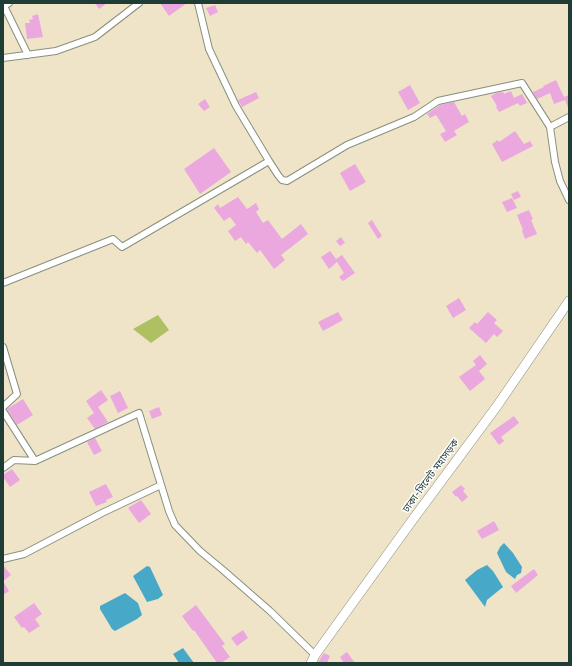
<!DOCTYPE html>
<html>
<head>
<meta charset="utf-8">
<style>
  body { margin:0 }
  #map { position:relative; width:572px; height:666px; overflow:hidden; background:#efe4c8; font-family:"Playpen Sans",sans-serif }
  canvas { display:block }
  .frame { position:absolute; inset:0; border:4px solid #1f3d34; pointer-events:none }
</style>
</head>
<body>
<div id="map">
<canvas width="572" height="666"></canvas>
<div class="frame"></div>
</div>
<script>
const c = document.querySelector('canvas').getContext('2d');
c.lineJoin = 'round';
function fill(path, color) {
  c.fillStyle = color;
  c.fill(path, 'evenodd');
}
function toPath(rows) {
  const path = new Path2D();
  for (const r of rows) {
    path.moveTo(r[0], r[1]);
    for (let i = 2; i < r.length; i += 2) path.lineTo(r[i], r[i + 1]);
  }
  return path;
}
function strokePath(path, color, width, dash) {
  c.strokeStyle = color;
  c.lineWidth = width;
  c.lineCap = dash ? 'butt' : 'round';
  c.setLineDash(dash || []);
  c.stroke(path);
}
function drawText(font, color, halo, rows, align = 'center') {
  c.font = font + ' "Playpen Sans","Noto Sans Bengali",sans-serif';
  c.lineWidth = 3;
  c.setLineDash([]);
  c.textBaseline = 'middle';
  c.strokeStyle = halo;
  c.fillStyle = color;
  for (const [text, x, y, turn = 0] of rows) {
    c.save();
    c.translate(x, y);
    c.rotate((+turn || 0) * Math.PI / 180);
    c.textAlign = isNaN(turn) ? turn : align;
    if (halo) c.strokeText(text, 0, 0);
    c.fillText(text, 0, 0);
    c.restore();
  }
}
fill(toPath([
  [158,315,169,330,151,343,133,329]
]), '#afc063');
fill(toPath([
  [504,543,513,553,522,567,521,573,517,575,515,579,506,572,497,553,500,547],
  [487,565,493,571,503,587,487,600,485,607,465,580,477,570],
  [147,566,150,567,163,595,158,599,147,602,133,576],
  [125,593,138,603,142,615,137,619,115,631,112,629,100,609,100,606],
  [183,648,194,663,179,663,173,654]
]), '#47a8c7');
fill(toPath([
  [95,3,107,3,99,9],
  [160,3,187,3,169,16],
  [215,5,218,12,210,16,206,8],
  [38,14,43,37,27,39,25,23,30,23,29,20,33,19,32,16],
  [556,80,564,97,569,95,569,110,565,100,554,104,550,93,537,99,533,92,544,87,543,86],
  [410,85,420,103,408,110,398,92],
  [511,91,514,98,522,94,527,103,520,106,518,103,499,112,496,107,497,106,491,96,496,93,503,92,504,94],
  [256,92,259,98,242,107,238,100],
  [205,99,210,107,204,111,198,104],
  [454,102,462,116,465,114,469,122,454,131,457,135,445,142,440,134,446,131,436,115,430,118,427,114,440,105],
  [515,131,524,144,530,141,533,146,502,162,492,144,498,140,499,142],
  [214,148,231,172,200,194,184,169],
  [355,164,366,182,350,191,340,173],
  [518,191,521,197,514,200,511,194],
  [238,197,247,209,256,203,259,209,256,212,263,223,268,220,282,239,301,224,308,234,281,255,285,260,274,269,260,250,257,253,248,242,246,244,241,237,235,241,228,231,236,225,230,217,224,221,214,208,218,204,220,208],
  [512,198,517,208,507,212,502,202],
  [529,210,533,219,531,220,537,234,525,239,522,231,523,230,517,215],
  [372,220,382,236,378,239,368,223],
  [341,237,345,243,340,246,336,241],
  [330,251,336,259,342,255,355,273,343,281,339,277,344,273,337,262,329,269,321,257],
  [459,298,466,310,453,318,446,306],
  [338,312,343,320,323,331,318,322],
  [488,312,497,320,494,323,503,331,497,337,494,334,486,343,469,328,475,322,477,324],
  [480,355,487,364,479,371,485,379,470,391,459,377,476,365,473,361],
  [101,390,108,400,98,407,108,422,95,429,87,418,94,413,86,401],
  [120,391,128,408,118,413,110,396],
  [23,399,33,415,17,425,7,409],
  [159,407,162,415,152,419,149,411],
  [514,416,519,423,501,437,504,441,499,445,490,433],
  [95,438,102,451,94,455,87,442],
  [12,469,20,480,10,487,3,477,3,475],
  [106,484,113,497,106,500,107,502,96,506,89,492],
  [461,485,465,489,463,491,468,497,462,502,457,496,456,497,452,492],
  [141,500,151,514,139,523,128,508],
  [494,521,499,530,482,539,477,531],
  [3,565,11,575,3,581],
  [534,569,538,575,516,593,511,586],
  [3,581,9,591,3,595],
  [34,603,42,614,35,619,40,626,29,633,24,627,22,628,14,617],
  [196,605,225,644,222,646,230,657,221,663,217,663,194,630,193,631,182,616],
  [243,630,248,638,237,646,231,638],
  [347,652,355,663,344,663,340,657],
  [324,653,330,656,327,663,321,663,318,662]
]), '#eaa8df');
const minor = toPath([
  [9,3,4,6,28,55],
  [198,3,209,49,236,106,269,161],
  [3,58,56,51,95,37,139,3],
  [550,127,569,117],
  [3,283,113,239,122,247,269,161,278,175,282,180,287,181,347,145,414,117,438,101,522,83,550,127,555,162,560,181,569,200],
  [3,347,17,394,3,407],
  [3,411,35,461],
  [3,468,14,460,35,461,139,413,169,511,175,525,200,551,223,570,270,611,315,655],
  [3,559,24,554,102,513,161,485]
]);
const highway = toPath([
  [311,663,315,655,411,522,497,406,569,301]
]);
strokePath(minor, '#87907e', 8);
strokePath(highway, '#87907e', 10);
strokePath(minor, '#fff', 6);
strokePath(highway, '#fff', 9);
drawText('10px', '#1f3d34', '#fff', [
  ["ঢাকা-সিলেট মহাসড়ক",431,476,-54]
]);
</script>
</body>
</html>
